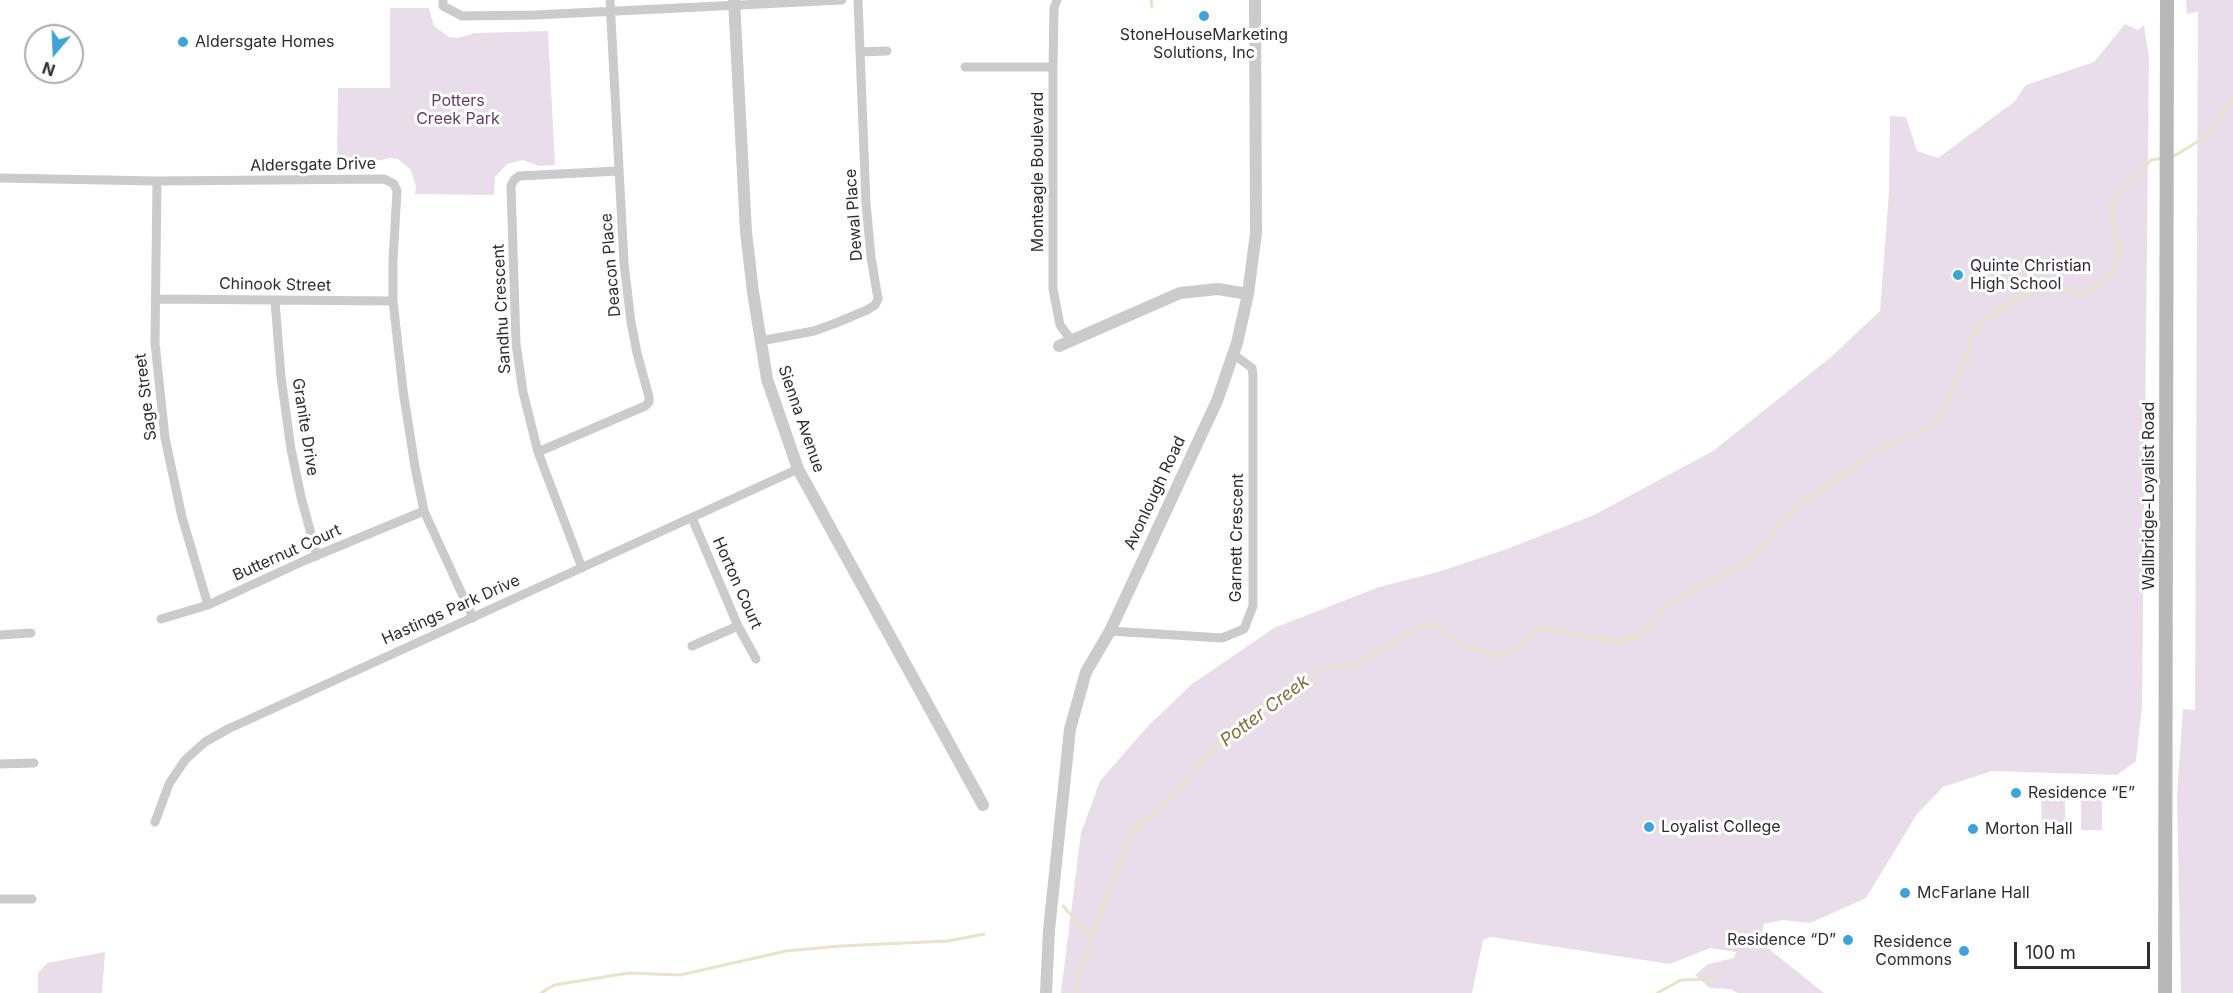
<!DOCTYPE html>
<html>
<head>
<meta charset="utf-8">
<style>
  body { margin:0 }
  #map { position:relative; width:2233px; height:993px; overflow:hidden; background:#fff; font-family:Inter,sans-serif }
  canvas { display:block }
  .north { position:absolute; left:24px; top:24px; width:60px; height:60px; box-sizing:border-box; background:#fff; border:2px solid #ababab; border-radius:50%; rotate:199deg; font-size:16px; font-weight:700; line-height:24px; text-align:center; color:#2e2e2e }
  .north::after { content:''; display:block; margin:auto; width:21px; height:27px; background:#3fa3d7; clip-path:polygon(50% 0,100% 100%,50% 72%,0 100%) }
  .scale { position:absolute; left:2014px; top:942px; width:136px; height:27px; box-sizing:border-box; border:3px solid #2e2e2e; border-top:0; padding-left:8px; font-size:18px; line-height:21px; white-space:nowrap; color:#2e2e2e; -webkit-text-stroke:4px #fff; paint-order:stroke }
</style>
</head>
<body>
<div id="map">
<canvas width="2233" height="993"></canvas>
<div class="north">N</div>
<div class="scale">100 m</div>
</div>
<script>
const c = document.querySelector('canvas').getContext('2d');
c.lineJoin = 'round';
function fill(path, color) {
  c.fillStyle = color;
  c.fill(path, 'evenodd');
}
function toPath(rows) {
  const path = new Path2D();
  for (const r of rows) {
    path.moveTo(r[0], r[1]);
    for (let i = 2; i < r.length; i += 2) path.lineTo(r[i], r[i + 1]);
  }
  return path;
}
function strokePath(path, color, width, dash) {
  c.strokeStyle = color;
  c.lineWidth = width;
  c.lineCap = dash ? 'butt' : 'round';
  c.setLineDash(dash || []);
  c.stroke(path);
}
function drawText(font, color, halo, rows, align = 'center') {
  c.font = font + ' Inter,sans-serif';
  c.lineWidth = 6;
  c.setLineDash([]);
  c.textBaseline = 'middle';
  c.strokeStyle = halo;
  c.fillStyle = color;
  for (const [text, x, y, turn = 0] of rows) {
    c.save();
    c.translate(x, y);
    c.rotate((+turn || 0) * Math.PI / 180);
    c.textAlign = isNaN(turn) ? turn : align;
    if (halo) c.strokeText(text, 0, 0);
    c.fillText(text, 0, 0);
    c.restore();
  }
}
fill(toPath([
  [2186,0,2233,0,2233,993,2181,993,2177,794,2183,709,2195,710,2198,11,2187,14],
  [390,8,429,8,434,26,449,37,458,38,475,33,548,31,555,165,539,166,523,160,507,164,495,177,494,195,415,194,416,186,411,170,398,159,389,158,373,162,337,162,338,88,390,88],
  [2125,24,2138,30,2144,25,2149,58,2142,706,2136,761,2117,775,1992,771,1943,787,1917,814,1866,898,1810,923,1783,920,1764,924,1760,942,1824,993,1738,993,1730,989,1710,988,1695,975,1708,964,1734,958,1736,952,1710,948,1670,964,1491,937,1483,940,1472,993,1061,993,1081,833,1100,781,1148,726,1192,684,1274,628,1379,587,1438,572,1504,550,1594,515,1713,451,1831,357,1880,311,1889,191,1890,116,1906,117,1917,151,1938,158,2014,102,2026,85,2094,62],
  [2041,794,2065,794,2065,835,2042,835],
  [2081,797,2102,797,2102,830,2081,830],
  [105,952,102,993,38,993,38,973,47,963]
]), '#e9ddea');
strokePath(toPath([
  [1151,0,1152,7],
  [2170,156,2176,155,2208,135,2233,98],
  [1063,906,1091,937],
  [541,993,554,985,629,973,680,975,786,951,840,946,948,941,984,934],
  [1076,993,1079,975,1091,937,1132,832,1171,799,1218,744,1294,685,1324,667,1354,666,1423,624,1440,627,1460,645,1496,655,1519,648,1531,632,1546,628,1618,642,1640,635,1671,602,1744,565,1800,504,1842,476,1868,455,1939,422,1977,327,2011,301,2051,286,2083,294,2105,281,2112,273,2120,251,2111,211,2115,198,2151,160,2163,158],
  [1657,993,1681,980,1716,979]
]), '#e9e3cb', 3);
strokePath(toPath([
  [443,0,443,6,462,16,535,15,842,0],
  [1057,0,1054,8,1053,67,1053,289,1060,325,1071,340],
  [860,52,887,51],
  [965,67,1053,67],
  [0,178,157,181,384,179,394,184,397,191,393,260,393,301,403,390,415,467,424,511,473,618],
  [157,181,155,343,165,438,182,517,208,605],
  [156,299,393,301],
  [275,301,281,377,291,449,301,497,317,556],
  [760,341,814,331,836,323,867,310,875,305,878,299,871,257,866,203,858,0],
  [538,452,645,406,649,402,649,397,637,353,631,322,624,263,610,0],
  [692,518,738,626,756,659],
  [582,568,538,452,523,392,516,344,511,186,514,180,519,176,618,171],
  [161,619,208,605,308,559,424,511],
  [1110,631,1222,638,1244,629,1253,606,1253,376,1252,368,1233,354],
  [0,635,31,633],
  [692,646,738,626],
  [0,764,34,763],
  [155,822,169,784,185,760,205,742,228,729,798,469],
  [0,899,32,899]
]), '#cbcbcb', 9);
strokePath(toPath([
  [734,0,746,232,753,292,767,379,798,469,983,805],
  [1059,346,1180,293,1218,289,1248,294],
  [1046,993,1049,930,1070,729,1086,672,1110,631,1217,401,1237,343,1248,294,1256,233,1255,0]
]), '#cbcbcb', 12);
strokePath(toPath([
  [2165,993,2167,0]
]), '#b8b8b8', 14);
for (const [x, y, r, color] of [
  [1204,16,6,"#3fa3d7"],
  [183,42,6,"#3fa3d7"],
  [1958,275,6,"#3fa3d7"],
  [2016,793,6,"#3fa3d7"],
  [1649,827,6,"#3fa3d7"],
  [1973,829,6,"#3fa3d7"],
  [1905,893,6,"#3fa3d7"],
  [1848,940,6,"#3fa3d7"],
  [1964,951,6,"#3fa3d7"]
]) {
  const dot = new Path2D();
  dot.arc(x, y, r, 0, 2 * Math.PI);
  c.fillStyle = color;
  c.fill(dot);
  strokePath(dot, '#fff', 2);
}
drawText('16px', '#2e2e2e', '#fff', [
  ["StoneHouseMarketing",1204,35,"center"],
  ["Solutions, Inc",1204,53,"center"],
  ["Aldersgate Homes",195,42],
  ["Quinte Christian",1970,266],
  ["High School",1970,284],
  ["Residence “E”",2028,793],
  ["Loyalist College",1661,827],
  ["Morton Hall",1985,829],
  ["McFarlane Hall",1917,893],
  ["Residence “D”",1836,940,"right"],
  ["Residence",1952,942,"right"],
  ["Commons",1952,960,"right"]
], 'left');
drawText('16px', '#643f66', '#fff', [
  ["Potters",458,101],
  ["Creek Park",458,119]
]);
drawText('16px', '#2e2e2e', '#fff', [
  ["Aldersgate Drive",313,165,-1],
  ["Monteagle Boulevard",1038,172,-90],
  ["Dewal Place",854,215,-94],
  ["Deacon Place",611,265,-95],
  ["Chinook Street",275,285,1],
  ["Sandhu Crescent",502,309,-93],
  ["Sage Street",146,397,-97],
  ["Sienna Avenue",801,419,71],
  ["Granite Drive",305,427,81],
  ["Avonlough Road",1155,493,-65],
  ["Wallbridge-Loyalist Road",2149,496,-90],
  ["Garnett Crescent",1237,538,-89],
  ["Butternut Court",287,553,-24],
  ["Horton Court",737,583,66],
  ["Hastings Park Drive",451,610,-24]
]);
drawText('italic 18px', '#7e713e', '#fff', [
  ["Potter Creek",1265,711,-37]
]);
</script>
</body>
</html>
